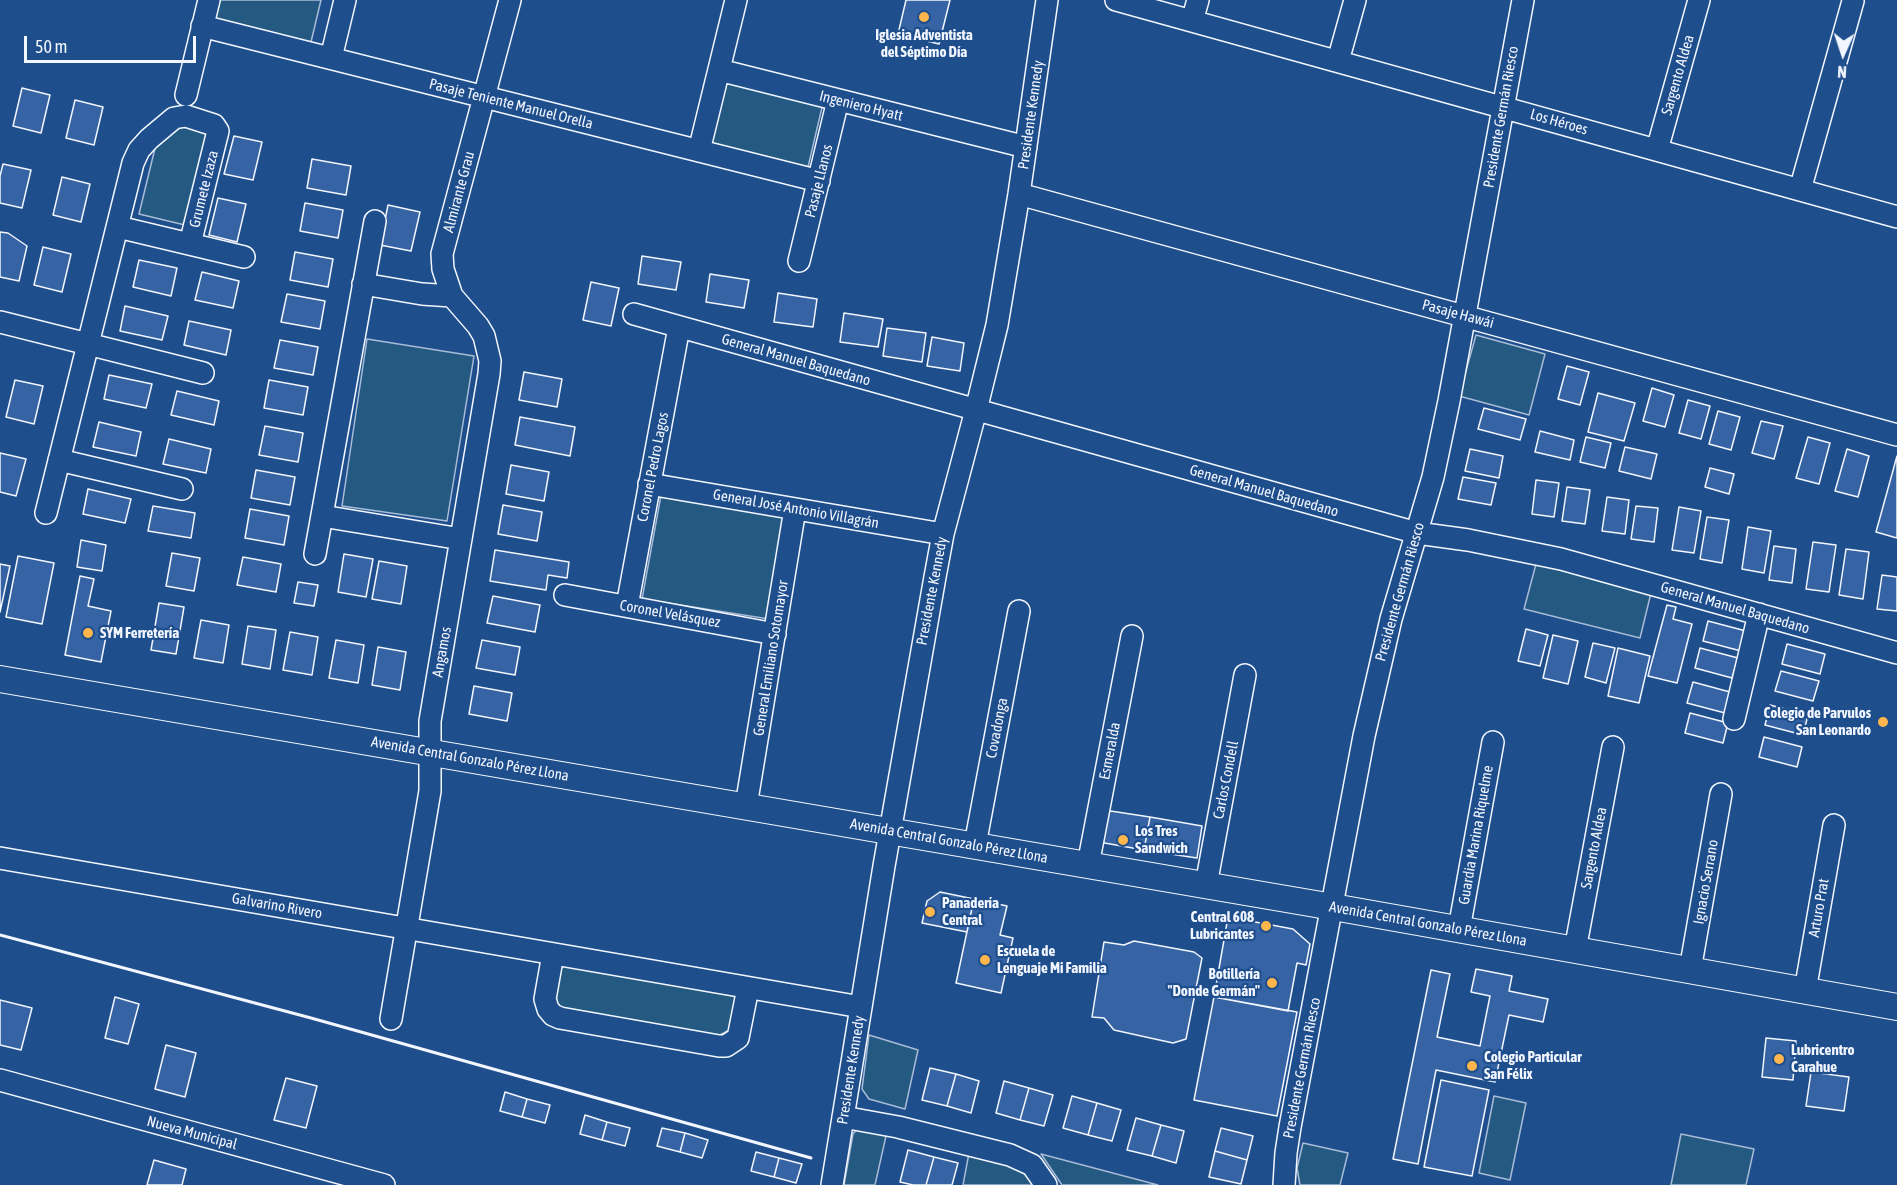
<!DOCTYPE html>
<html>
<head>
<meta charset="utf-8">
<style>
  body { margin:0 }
  #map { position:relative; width:1897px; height:1185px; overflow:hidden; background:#1f4e8c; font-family:"Asap Condensed",sans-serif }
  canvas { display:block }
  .north { position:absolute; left:1813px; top:24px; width:60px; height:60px; -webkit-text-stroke:4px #1f4e8c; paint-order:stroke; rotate:183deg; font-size:16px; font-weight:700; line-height:24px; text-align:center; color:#f2f6ff }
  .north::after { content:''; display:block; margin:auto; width:21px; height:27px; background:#f2f6ff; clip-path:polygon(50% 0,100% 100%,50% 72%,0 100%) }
  .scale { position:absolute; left:24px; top:36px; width:172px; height:27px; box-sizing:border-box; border:3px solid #f2f6ff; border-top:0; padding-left:8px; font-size:18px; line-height:21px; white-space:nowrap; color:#f2f6ff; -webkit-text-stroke:4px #1f4e8c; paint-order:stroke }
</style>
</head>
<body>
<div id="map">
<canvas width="1897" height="1185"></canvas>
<div class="north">N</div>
<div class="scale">50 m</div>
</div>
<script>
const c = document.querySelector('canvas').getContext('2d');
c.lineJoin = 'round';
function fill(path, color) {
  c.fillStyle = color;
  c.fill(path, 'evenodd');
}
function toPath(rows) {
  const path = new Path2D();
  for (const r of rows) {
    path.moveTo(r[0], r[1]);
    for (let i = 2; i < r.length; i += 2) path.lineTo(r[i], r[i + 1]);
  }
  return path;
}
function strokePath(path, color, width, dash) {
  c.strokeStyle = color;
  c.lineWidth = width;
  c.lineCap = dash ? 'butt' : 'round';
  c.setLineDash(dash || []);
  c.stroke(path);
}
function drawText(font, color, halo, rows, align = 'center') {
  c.font = font + ' "Asap Condensed",sans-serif';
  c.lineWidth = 4.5;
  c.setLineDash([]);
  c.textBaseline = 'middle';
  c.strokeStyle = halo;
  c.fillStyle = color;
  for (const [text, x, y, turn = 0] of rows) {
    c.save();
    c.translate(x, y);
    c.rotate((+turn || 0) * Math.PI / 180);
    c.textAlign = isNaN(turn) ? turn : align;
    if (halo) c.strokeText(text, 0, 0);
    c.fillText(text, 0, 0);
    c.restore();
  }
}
const green = toPath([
  [220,0,321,0,311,42,215,21,220,0],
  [721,78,823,103,808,167,708,142,721,78],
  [183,123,212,130,189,226,139,214,157,140,183,123],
  [1476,335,1545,354,1529,415,1459,396,1476,335],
  [367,339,474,356,447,521,342,506,367,339],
  [662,490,787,512,769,619,642,599,662,490],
  [1536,564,1651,593,1640,638,1524,609,1536,564],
  [572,962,728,991,738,999,733,1028,714,1038,561,1011,554,1001,559,968,572,962],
  [869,1035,918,1050,905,1109,869,1099,862,1089,869,1035],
  [1494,1096,1526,1103,1510,1180,1479,1173,1494,1096],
  [858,1128,886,1136,875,1185,844,1185,853,1134,858,1128],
  [1681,1134,1754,1149,1746,1185,1671,1185,1681,1134],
  [1303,1143,1348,1153,1340,1185,1300,1185,1297,1168,1303,1143],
  [969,1153,1015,1163,1036,1185,963,1185,969,1153],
  [1041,1154,1158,1185,1062,1185,1041,1154]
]);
fill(green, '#245a82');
strokePath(green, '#a8bbd7', 1.5);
const building = toPath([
  [906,0,950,0,939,44,898,34,906,0],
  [22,88,50,95,41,133,13,126,22,88],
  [75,100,103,107,94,145,66,138,75,100],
  [234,136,262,142,253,180,224,174,234,136],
  [312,159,351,166,346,195,307,188,312,159],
  [3,164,31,170,22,208,0,203,0,176,3,164],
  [62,177,90,184,81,222,53,215,62,177],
  [218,198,246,204,237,242,209,235,218,198],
  [305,203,343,210,338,238,300,231,305,203],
  [388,205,420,212,411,251,380,245,388,205],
  [0,232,8,233,27,246,19,281,0,277,0,232],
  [43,247,71,254,62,292,34,285,43,247],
  [295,252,333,259,328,287,290,280,295,252],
  [642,256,681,262,676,290,638,284,642,256],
  [139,260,177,268,171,296,133,287,139,260],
  [202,272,239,281,233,308,195,300,202,272],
  [710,274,749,280,744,308,706,302,710,274],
  [591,282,619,288,611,326,583,320,591,282],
  [778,293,817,299,813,327,774,322,778,293],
  [287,294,325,301,320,329,281,322,287,294],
  [125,306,168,316,162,340,120,331,125,306],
  [844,313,883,319,878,347,840,342,844,313],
  [189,321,231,330,226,355,184,345,189,321],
  [887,328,926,333,922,362,883,356,887,328],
  [932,337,964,343,960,371,927,366,932,337],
  [280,340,318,347,313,375,274,368,280,340],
  [1567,366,1589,372,1580,405,1558,399,1567,366],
  [524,372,562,379,557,407,519,400,524,372],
  [109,375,152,384,146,408,104,399,109,375],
  [15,380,43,386,34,424,6,417,15,380],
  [269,380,308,387,303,415,264,408,269,380],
  [1652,388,1674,395,1665,427,1643,421,1652,388],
  [177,391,219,401,214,425,171,415,177,391],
  [1598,393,1635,403,1624,441,1588,432,1598,393],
  [1688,400,1710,406,1701,439,1679,433,1688,400],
  [1484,408,1526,419,1520,440,1478,429,1484,408],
  [1718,411,1740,417,1731,450,1709,444,1718,411],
  [520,417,575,427,570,456,515,445,520,417],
  [1761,421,1783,426,1774,459,1752,453,1761,421],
  [99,422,141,432,136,456,93,447,99,422],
  [265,426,303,433,298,462,259,455,265,426],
  [1540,431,1574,440,1570,460,1535,452,1540,431],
  [1586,437,1611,443,1605,468,1580,462,1586,437],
  [1808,437,1830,443,1819,484,1796,478,1808,437],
  [169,439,211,449,206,473,163,464,169,439],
  [1625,447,1657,454,1651,479,1619,471,1625,447],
  [1470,449,1503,456,1499,478,1465,471,1470,449],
  [1847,449,1869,456,1858,497,1835,491,1847,449],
  [0,453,26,459,16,496,0,492,0,453],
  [1897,456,1897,538,1876,532,1897,456],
  [511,465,549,472,544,501,506,494,511,465],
  [1710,468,1734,474,1729,494,1705,487,1710,468],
  [256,470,295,477,290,505,251,498,256,470],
  [1463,477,1496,483,1491,505,1458,499,1463,477],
  [1536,480,1559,483,1554,517,1532,514,1536,480],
  [1567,487,1590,490,1585,524,1562,521,1567,487],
  [88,489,131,499,125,523,83,514,88,489],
  [1607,497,1629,500,1625,534,1602,531,1607,497],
  [503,505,542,512,537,541,498,534,503,505],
  [153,506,195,513,191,538,148,531,153,506],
  [1636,506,1658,508,1654,542,1631,539,1636,506],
  [1679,507,1701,511,1694,553,1672,550,1679,507],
  [250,509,289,516,284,545,245,538,250,509],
  [1707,517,1729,520,1722,563,1700,559,1707,517],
  [1748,527,1771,531,1764,573,1742,569,1748,527],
  [81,540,106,545,102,571,77,567,81,540],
  [1813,542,1836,545,1829,592,1806,589,1813,542],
  [1774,546,1796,549,1792,583,1769,580,1774,546],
  [1846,549,1869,552,1863,599,1839,595,1846,549],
  [495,550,569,562,567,578,548,575,546,590,490,581,495,550],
  [172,553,200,558,194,591,166,586,172,553],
  [344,554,373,559,366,597,338,592,344,554],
  [18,556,54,563,42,624,6,617,18,556],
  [243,557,281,564,276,592,237,585,243,557],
  [379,561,407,566,401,604,372,599,379,561],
  [0,564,10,566,0,612,0,564],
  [1882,575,1897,577,1897,611,1877,609,1882,575],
  [80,576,94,579,88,606,111,611,101,662,65,655,80,576],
  [298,582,318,585,314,606,294,603,298,582],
  [493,596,540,605,535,632,487,623,493,596],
  [159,603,184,607,176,654,151,650,159,603],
  [1667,605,1676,607,1673,619,1692,624,1677,683,1648,676,1667,605],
  [201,620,229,625,223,663,194,658,201,620],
  [1708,621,1746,631,1741,651,1703,641,1708,621],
  [248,626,276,630,270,669,242,664,248,626],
  [1526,629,1548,635,1540,666,1518,661,1526,629],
  [290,632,318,637,312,675,283,670,290,632],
  [1553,635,1578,641,1568,684,1543,678,1553,635],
  [336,640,364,645,358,683,329,678,336,640],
  [482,640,520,647,515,675,476,668,482,640],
  [1593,643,1615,648,1606,683,1585,677,1593,643],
  [1787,644,1825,654,1820,674,1782,664,1787,644],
  [378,647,406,652,400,690,372,685,378,647],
  [1618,648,1650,656,1639,703,1608,696,1618,648],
  [1700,648,1738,658,1732,678,1695,668,1700,648],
  [1781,671,1819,681,1813,701,1775,691,1781,671],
  [1693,682,1730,692,1725,713,1687,703,1693,682],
  [474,686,512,693,507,721,469,714,474,686],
  [1770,705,1808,715,1803,735,1765,725,1770,705],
  [1690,713,1728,723,1723,743,1685,733,1690,713],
  [1764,737,1802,747,1797,767,1759,757,1764,737],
  [1104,810,1150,817,1144,850,1099,842,1104,810],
  [1150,817,1202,826,1197,858,1144,850,1150,817],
  [940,892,974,899,967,932,922,923,927,901,940,892],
  [974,899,1007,906,1000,935,1013,938,1001,993,956,983,974,899],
  [1228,917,1293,929,1310,944,1306,965,1297,963,1288,1011,1214,997,1228,917],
  [1134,941,1194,952,1202,958,1186,1039,1173,1043,1114,1030,1104,1018,1092,1017,1104,942,1124,945,1134,941],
  [1476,969,1512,976,1509,991,1548,999,1543,1022,1509,1015,1495,1082,1436,1070,1418,1164,1393,1159,1431,970,1450,974,1437,1037,1480,1046,1490,996,1471,992,1476,969],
  [115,997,139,1004,128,1044,105,1038,115,997],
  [1214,997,1297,1012,1277,1116,1194,1100,1214,997],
  [0,1000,32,1008,21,1050,0,1045,0,1000],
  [1766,1038,1796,1041,1793,1080,1762,1077,1766,1038],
  [166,1045,196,1053,185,1097,155,1089,166,1045],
  [930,1068,956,1074,947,1106,922,1100,930,1068],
  [1811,1072,1849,1077,1844,1111,1806,1106,1811,1072],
  [956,1074,979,1081,971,1113,947,1106,956,1074],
  [286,1078,317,1086,306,1128,274,1120,286,1078],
  [1441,1080,1489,1090,1472,1176,1424,1167,1441,1080],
  [1004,1081,1029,1088,1020,1120,996,1113,1004,1081],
  [1029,1088,1053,1095,1044,1126,1020,1120,1029,1088],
  [505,1092,527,1099,522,1117,500,1111,505,1092],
  [1072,1096,1097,1103,1088,1135,1063,1128,1072,1096],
  [527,1099,550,1105,545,1123,522,1117,527,1099],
  [1097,1103,1121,1110,1112,1141,1088,1135,1097,1103],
  [585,1115,607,1122,602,1140,580,1134,585,1115],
  [1136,1118,1161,1125,1152,1156,1127,1150,1136,1118],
  [607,1122,630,1128,625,1146,602,1140,607,1122],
  [1161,1125,1184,1131,1176,1163,1152,1156,1161,1125],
  [662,1128,685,1133,680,1152,657,1146,662,1128],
  [1221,1128,1253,1136,1247,1160,1215,1151,1221,1128],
  [685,1133,708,1140,702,1158,680,1152,685,1133],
  [908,1150,934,1157,926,1185,913,1185,900,1182,908,1150],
  [1215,1151,1247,1160,1241,1184,1209,1177,1215,1151],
  [756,1152,779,1158,774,1177,751,1171,756,1152],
  [934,1157,958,1163,952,1185,926,1185,934,1157],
  [779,1158,802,1164,796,1183,774,1177,779,1158],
  [154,1160,186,1169,182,1185,147,1185,154,1160]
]);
fill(building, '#3563a3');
strokePath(building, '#f2f6ff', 1.5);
const minor = toPath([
  [1116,0,1897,217],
  [1192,21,1198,0],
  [202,26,819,181],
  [331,58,345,0],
  [1338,61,1355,0],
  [719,70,1026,147],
  [186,95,209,0],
  [1657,150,1699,0],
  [699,151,736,0],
  [1800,190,1853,1],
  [1019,194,1897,435],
  [118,227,244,257],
  [799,261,838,100],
  [363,284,422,294,452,296],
  [634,314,1417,533,1468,540,1561,559,1897,653],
  [0,322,203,373],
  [59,460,182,489],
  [649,484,943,534],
  [46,513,133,163,139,150,149,139,174,118,186,116,214,125,218,131,190,244],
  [322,516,461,539],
  [315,554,375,221],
  [565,595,775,634],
  [627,606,679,327],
  [1734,719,1759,614],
  [746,806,795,509],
  [975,845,1019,611],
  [0,858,861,1007],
  [1088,865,1132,636],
  [1206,885,1245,675],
  [1459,929,1493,742],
  [1575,950,1613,747],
  [553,954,545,999,548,1009,553,1015,560,1018,719,1046,726,1046,738,1038,748,988],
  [1690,970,1721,794],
  [1805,991,1834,825],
  [391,1019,430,791,430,721,489,374,490,361,484,336,478,326,452,296,443,269,442,254,510,0],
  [0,1080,384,1185],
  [843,1117,898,1127,1010,1155,1032,1165,1046,1185],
  [832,1185,884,866,935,577,943,534,976,410,997,325,1019,194,1047,0],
  [1284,1185,1286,1153,1290,1127,1364,736,1391,619,1433,477,1449,401,1523,0]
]);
const tertiary = toPath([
  [0,679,1333,907,1897,1007]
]);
strokePath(minor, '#f2f6ff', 24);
strokePath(tertiary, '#f2f6ff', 28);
strokePath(minor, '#1f4e8c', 21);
strokePath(tertiary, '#1f4e8c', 26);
strokePath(toPath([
  [0,935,311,1018,811,1158]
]), '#f2f6ff', 3);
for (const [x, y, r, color] of [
  [924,17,6,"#ffb74d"],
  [88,633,6,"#ffb74d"],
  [1883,722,6,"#ffb74d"],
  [1123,840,6,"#ffb74d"],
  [930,912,6,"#ffb74d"],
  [1266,926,6,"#ffb74d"],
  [985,960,6,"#ffb74d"],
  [1272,983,6,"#ffb74d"],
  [1779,1059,6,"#ffb74d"],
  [1472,1066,6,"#ffb74d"]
]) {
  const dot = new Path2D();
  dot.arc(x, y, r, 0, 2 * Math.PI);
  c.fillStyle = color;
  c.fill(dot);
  strokePath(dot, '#1f4e8c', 2);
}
drawText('bold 15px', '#f2f6ff', '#1f4e8c', [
  ["Iglesia Adventista",924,35,"center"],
  ["del Séptimo Día",924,52,"center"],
  ["SYM Ferretería",100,633],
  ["Colegio de Parvulos",1871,713,"right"],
  ["San Leonardo",1871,730,"right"],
  ["Los Tres",1135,831],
  ["Sandwich",1135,848],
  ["Panadería",942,903],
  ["Central",942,920],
  ["Central 608",1254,917,"right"],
  ["Lubricantes",1254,934,"right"],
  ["Escuela de",997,951],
  ["Lenguaje Mi Familia",997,968],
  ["Botillería",1260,974,"right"],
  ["\"Donde Germán\"",1260,991,"right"],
  ["Lubricentro",1791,1050],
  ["Carahue",1791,1067],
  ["Colegio Particular",1484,1057],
  ["San Félix",1484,1074]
], 'left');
drawText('15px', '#f2f6ff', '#1f4e8c', [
  ["Sargento Aldea",1678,75,-74],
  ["Pasaje Teniente Manuel Orella",511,104,14],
  ["Ingeniero Hyatt",861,106,14],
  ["Presidente Kennedy",1031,115,-82],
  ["Presidente Germán Riesco",1501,117,-80],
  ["Los Héroes",1559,122,16],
  ["Pasaje Llanos",819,181,-76],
  ["Grumete Izaza",204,189,-76],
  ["Almirante Grau",459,192,-75],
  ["Pasaje Hawái",1458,314,15],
  ["General Manuel Baquedano",796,360,16],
  ["Coronel Pedro Lagos",653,467,-79],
  ["General Manuel Baquedano",1264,491,16],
  ["General José Antonio Villagrán",796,509,10],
  ["Presidente Kennedy",932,591,-79],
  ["Presidente Germán Riesco",1400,592,-74],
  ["General Manuel Baquedano",1735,608,16],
  ["Coronel Velásquez",670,614,10],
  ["Angamos",442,652,-80],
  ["General Emiliano Sotomayor",771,658,-81],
  ["Covadonga",997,728,-79],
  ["Esmeralda",1110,751,-79],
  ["Avenida Central Gonzalo Pérez Llona",470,759,10],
  ["Carlos Condell",1226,780,-79],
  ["Guardia Marina Riquelme",1476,835,-80],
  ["Avenida Central Gonzalo Pérez Llona",949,841,10],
  ["Sargento Aldea",1594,848,-79],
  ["Ignacio Serrano",1706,882,-80],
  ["Galvarino Rivero",277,906,10],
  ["Arturo Prat",1819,908,-80],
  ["Avenida Central Gonzalo Pérez Llona",1428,924,10],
  ["Presidente Germán Riesco",1302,1068,-79],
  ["Presidente Kennedy",851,1070,-81],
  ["Nueva Municipal",192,1133,15]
]);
</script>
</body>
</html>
